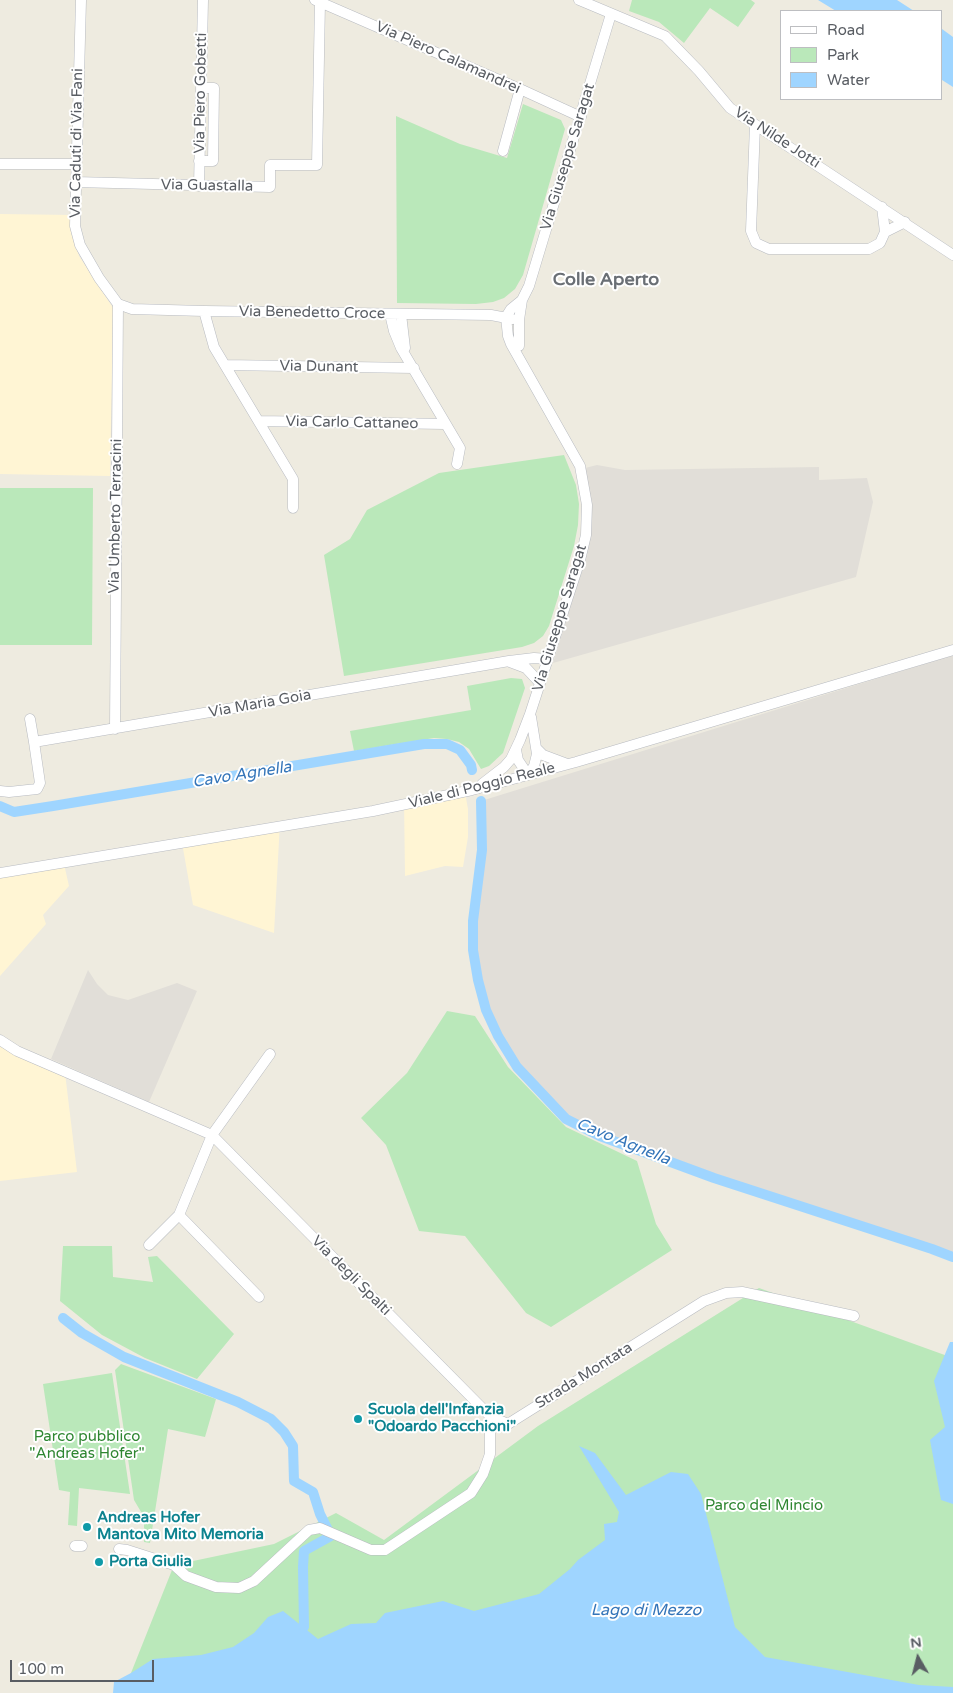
<!DOCTYPE html>
<html>
<head>
<meta charset="utf-8">
<style>
  body { margin:0 }
  #map { position:relative; width:953px; height:1693px; overflow:hidden; background:#eeebe0; font-family:"Varela Round",sans-serif }
  canvas { display:block }
  .legend { position:absolute; left:780px; top:10px; width:162px; height:90px; box-sizing:border-box; background:#fff; border:1px solid #bdbec1; margin:0; padding:6px 9px; list-style:none; font-size:15px; color:#595d63 }
  .legend li { display:flex; align-items:center; gap:10px; height:25px }
  .legend b { width:25px; border:1px solid #bdbec1 }
  .north { position:absolute; left:893px; top:1633px; width:50px; height:50px; -webkit-text-stroke:4px #fff; paint-order:stroke; rotate:352deg; font-size:14px; font-weight:700; line-height:20px; text-align:center; color:#595d63 }
  .north::after { content:''; display:block; margin:auto; width:18px; height:22px; background:#595d63; clip-path:polygon(50% 0,100% 100%,50% 72%,0 100%) }
  .scale { position:absolute; left:10px; top:1660px; width:144px; height:22px; box-sizing:border-box; border:2px solid #595d63; border-top:0; padding-left:6px; font-size:15px; line-height:18px; white-space:nowrap; color:#595d63; -webkit-text-stroke:4px #fff; paint-order:stroke }
</style>
</head>
<body>
<div id="map">
<canvas width="953" height="1693"></canvas>
<ul class="legend">
<li><b style="height:6px;background:#fff"></b>Road</li>
<li><b style="height:14px;background:#bae8ba"></b>Park</li>
<li><b style="height:14px;background:#9fd5ff"></b>Water</li>
</ul>
<div class="north">N</div>
<div class="scale">100 m</div>
</div>
<script>
const c = document.querySelector('canvas').getContext('2d');
c.lineJoin = 'round';
function fill(path, color) {
  c.fillStyle = color;
  c.fill(path, 'evenodd');
}
function toPath(rows) {
  const path = new Path2D();
  for (const r of rows) {
    path.moveTo(r[0], r[1]);
    for (let i = 2; i < r.length; i += 2) path.lineTo(r[i], r[i + 1]);
  }
  return path;
}
function strokePath(path, color, width, dash) {
  c.strokeStyle = color;
  c.lineWidth = width;
  c.lineCap = dash ? 'butt' : 'round';
  c.setLineDash(dash || []);
  c.stroke(path);
}
function drawText(font, color, halo, rows, align = 'center') {
  c.font = font + ' "Varela Round",sans-serif';
  c.lineWidth = 4;
  c.setLineDash([]);
  c.textBaseline = 'middle';
  c.strokeStyle = halo;
  c.fillStyle = color;
  for (const [text, x, y, turn = 0] of rows) {
    c.save();
    c.translate(x, y);
    c.rotate((+turn || 0) * Math.PI / 180);
    c.textAlign = isNaN(turn) ? turn : align;
    if (halo) c.strokeText(text, 0, 0);
    c.fillText(text, 0, 0);
    c.restore();
  }
}
fill(toPath([
  [0,214,74,215,71,233,79,256,113,308,110,476,0,474],
  [464,787,468,809,468,837,463,867,445,866,405,876,404,799],
  [280,822,274,933,193,905,181,837],
  [64,864,69,886,43,915,46,924,0,976,0,876],
  [0,1040,65,1073,77,1172,0,1181]
]), '#fff5d4');
fill(toPath([
  [597,465,625,470,819,467,819,480,867,478,873,502,856,577,553,663,586,555,592,504,585,468],
  [953,655,953,1257,932,1249,714,1178,600,1136,566,1119,517,1067,498,1036,486,1010,478,980,473,950,473,921,482,850,481,801],
  [88,970,97,984,108,995,128,1000,177,983,197,991,149,1102,51,1059]
]), '#e1ded8');
fill(toPath([
  [632,0,751,0,755,3,738,27,710,8,684,43,659,22,629,11],
  [523,104,561,120,565,129,523,275,515,289,504,298,493,302,476,304,397,303,396,116,460,144,507,158],
  [564,455,576,485,579,504,578,525,574,546,549,626,543,636,534,643,522,647,344,676,324,555,350,539,367,510,439,473],
  [0,488,93,488,92,645,0,645],
  [511,678,522,679,525,688,503,753,489,766,481,769,469,749,459,742,447,739,434,738,354,751,350,731,471,710,467,686],
  [447,1011,475,1016,508,1067,566,1127,637,1161,656,1224,672,1250,551,1327,526,1313,465,1236,419,1231,386,1145,361,1118,407,1073],
  [63,1246,112,1246,113,1277,153,1282,148,1257,157,1256,234,1334,197,1379,145,1358,102,1335,60,1301],
  [759,1288,953,1358,953,1693,123,1693,174,1565,274,1544,336,1513,384,1540,538,1426],
  [121,1364,216,1399,205,1437,168,1429,150,1543,144,1542,144,1517,134,1500,115,1370],
  [112,1373,130,1494,79,1488,77,1526,68,1525,70,1492,59,1490,43,1384]
]), '#bae8ba');
fill(toPath([
  [818,0,897,0,914,11,836,11],
  [942,29,953,37,953,87,942,80],
  [950,1342,953,1342,953,1504,941,1500,930,1440,945,1427,934,1381],
  [579,1446,595,1453,626,1495,671,1472,688,1474,701,1494,735,1627,765,1657,919,1685,953,1687,953,1693,113,1693,114,1682,131,1673,153,1659,201,1655,233,1647,254,1633,268,1617,283,1611,318,1639,351,1624,376,1623,385,1613,443,1601,474,1611,539,1594,570,1569,578,1560,605,1540,604,1524,617,1522,619,1512]
]), '#9fd5ff');
strokePath(toPath([
  [481,801,482,850,473,921,473,950,478,980,486,1010,498,1036,517,1067,566,1119,600,1136,714,1178,932,1249,953,1257],
  [0,806,14,812,53,806,424,744,447,744,460,750,471,765,472,770],
  [63,1318,82,1333,124,1357,238,1402,271,1419,284,1432,293,1446,294,1481,313,1492,320,1514,331,1536,304,1551,303,1567,304,1627]
]), '#9fd5ff', 10);
const minor = toPath([
  [81,0,75,226,80,245,99,278,118,304,132,309,204,311,491,315,512,319],
  [315,0,520,89,581,117],
  [579,0,665,36,699,71,730,108,953,255],
  [755,125,751,231,756,243,769,249,869,249,880,243,885,232,905,222],
  [503,151,520,89],
  [199,161,213,161,214,88,201,88],
  [0,164,76,164],
  [75,182,270,187,270,165,317,165,320,2],
  [199,186,203,0],
  [882,207,885,232],
  [204,311,214,347,293,479,293,508],
  [390,314,394,331,401,348,460,448,457,464],
  [401,314,405,348],
  [519,346,519,320,522,300],
  [225,365,414,368],
  [259,421,445,424],
  [510,662,526,668,540,683],
  [30,719,34,742,509,661,534,658,548,659],
  [115,729,118,304],
  [537,749,543,755,567,764],
  [516,750,518,760,528,775],
  [528,775,534,766,537,754,531,717],
  [482,784,504,767,511,759,520,740,530,714,580,560,586,535,587,505,580,466,511,344,508,336,506,317,511,309,522,300,529,286,611,14],
  [0,791,9,792,37,789,40,783,34,742],
  [0,873,373,811,472,790,576,762,953,650],
  [0,1040,17,1051,212,1135,490,1416],
  [179,1215,259,1297],
  [149,1245,179,1215,212,1135,270,1054],
  [75,1546,82,1546],
  [119,1549,127,1550,174,1565,186,1576,216,1587,239,1588,254,1581,309,1530,320,1528,371,1550,385,1550,471,1493,483,1474,490,1454,490,1416,508,1424,704,1301,726,1293,742,1292,854,1316]
]);
strokePath(minor, '#b8bbc1', 11);
strokePath(minor, '#fff', 10);
for (const [x, y, r, color] of [
  [358,1419,5,"#0f9aa8"],
  [87,1527,5,"#0f9aa8"],
  [99,1562,5,"#0f9aa8"]
]) {
  const dot = new Path2D();
  dot.arc(x, y, r, 0, 2 * Math.PI);
  c.fillStyle = color;
  c.fill(dot);
  strokePath(dot, '#fff', 2);
}
drawText('15px', '#595d63', '#fff', [
  ["Via Piero Calamandrei",448,58,24],
  ["Via Piero Gobetti",201,93,-89],
  ["Via Nilde Jotti",777,138,33],
  ["Via Caduti di Via Fani",77,143,-89],
  ["Via Giuseppe Saragat",568,157,-73],
  ["Via Guastalla",207,186,1],
  ["Via Benedetto Croce",312,313,1],
  ["Via Dunant",319,367,1],
  ["Via Carlo Cattaneo",352,423,1],
  ["Via Umberto Terracini",116,516,-89],
  ["Via Giuseppe Saragat",560,618,-73],
  ["Via Maria Goia",260,704,-10],
  ["Viale di Poggio Reale",482,786,-14],
  ["Via degli Spalti",351,1276,45],
  ["Strada Montata",584,1376,-32]
]);
drawText('bold 15px', '#0d838f', '#fff', [
  ["Scuola dell'Infanzia",368,1410],
  ["\"Odoardo Pacchioni\"",368,1427],
  ["Andreas Hofer",97,1518],
  ["Mantova Mito Memoria",97,1535],
  ["Porta Giulia",109,1562]
], 'left');
drawText('15px', '#2e8631', '#fff', [
  ["Parco pubblico",87,1437],
  ["\"Andreas Hofer\"",87,1454],
  ["Parco del Mincio",764,1506]
]);
drawText('italic 16px', '#3475b9', '#fff', [
  ["Cavo Agnella",242,775,-9],
  ["Cavo Agnella",623,1142,22],
  ["Lago di Mezzo",646,1611]
]);
drawText('bold 18px', '#6a6f75', '#fff', [
  ["Colle Aperto",606,280]
]);
</script>
</body>
</html>
